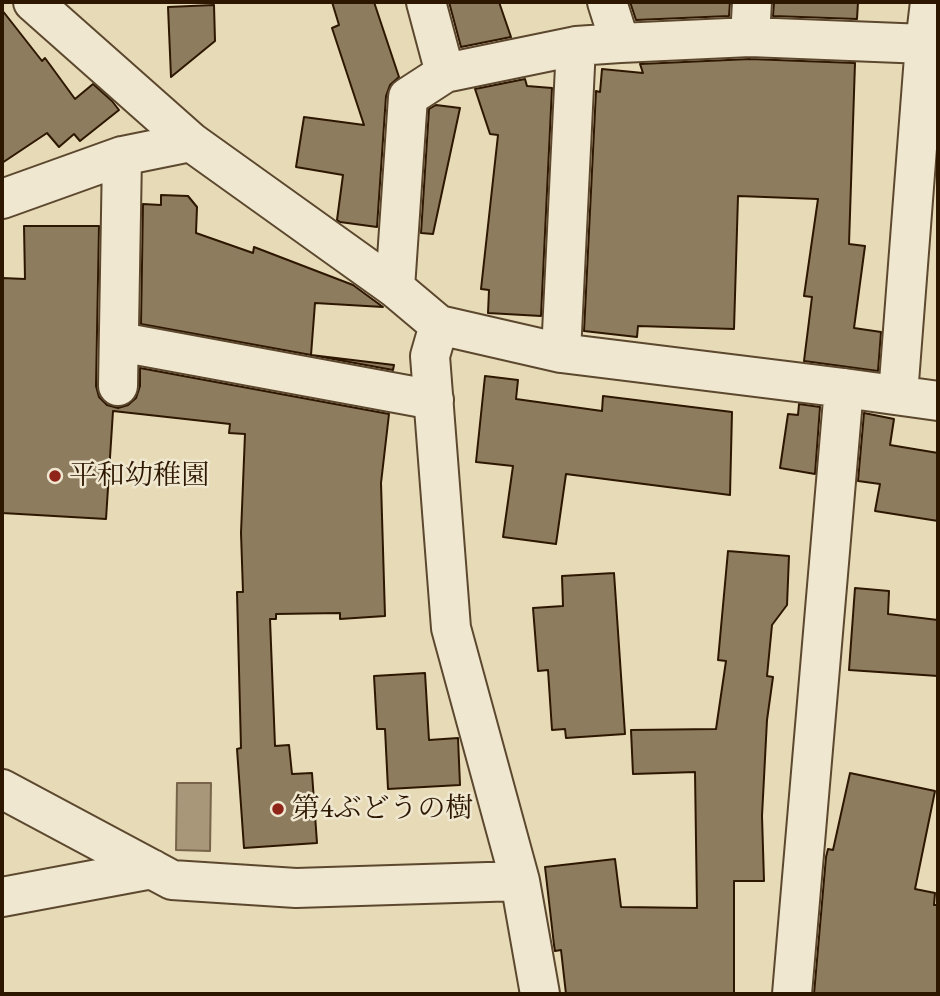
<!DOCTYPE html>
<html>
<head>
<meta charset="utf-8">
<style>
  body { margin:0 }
  #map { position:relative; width:940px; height:996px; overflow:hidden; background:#e7dab7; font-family:"EB Garamond",serif }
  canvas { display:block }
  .frame { position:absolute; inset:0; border:4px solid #2e1700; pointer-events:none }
</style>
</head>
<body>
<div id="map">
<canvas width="940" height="996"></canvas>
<div class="frame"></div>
</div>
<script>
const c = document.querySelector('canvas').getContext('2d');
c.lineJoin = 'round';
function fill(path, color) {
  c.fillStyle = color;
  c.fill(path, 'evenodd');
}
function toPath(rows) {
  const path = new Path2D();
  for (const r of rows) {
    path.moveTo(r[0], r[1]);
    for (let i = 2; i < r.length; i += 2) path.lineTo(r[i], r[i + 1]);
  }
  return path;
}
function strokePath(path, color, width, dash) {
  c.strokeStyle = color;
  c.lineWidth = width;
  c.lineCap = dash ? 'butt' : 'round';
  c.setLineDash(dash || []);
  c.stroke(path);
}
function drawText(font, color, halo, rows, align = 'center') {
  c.font = font + ' "EB Garamond","Noto Serif JP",serif';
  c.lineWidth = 5;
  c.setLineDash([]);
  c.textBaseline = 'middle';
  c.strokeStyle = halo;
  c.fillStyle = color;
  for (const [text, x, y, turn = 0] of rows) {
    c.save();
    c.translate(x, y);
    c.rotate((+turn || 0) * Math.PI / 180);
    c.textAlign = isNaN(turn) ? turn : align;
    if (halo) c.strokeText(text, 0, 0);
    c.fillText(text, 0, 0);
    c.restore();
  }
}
const water = toPath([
  [177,783,211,783,210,851,176,850,177,783]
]);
fill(water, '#a89879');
strokePath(water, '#776449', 2);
const building = toPath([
  [332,2,374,2,399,77,390,85,386,96,377,227,340,222,337,220,343,175,296,167,304,117,364,125,332,28,339,25,332,2],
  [449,2,499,2,511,37,461,47,449,2],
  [630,2,730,2,729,16,636,20,630,2],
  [774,2,858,2,857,19,773,16,774,2],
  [214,5,215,41,171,77,168,7,214,5],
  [2,10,42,61,45,58,75,99,93,84,112,101,119,110,80,141,74,134,59,147,47,133,2,163,2,10],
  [750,59,855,63,849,244,865,246,854,328,881,332,878,371,804,361,812,297,804,296,818,199,738,196,734,329,638,326,637,337,584,331,596,91,600,92,602,69,643,73,640,64,750,59],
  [525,79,527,86,552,88,541,316,488,313,489,290,481,289,498,135,490,134,475,89,525,79],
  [436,105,460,108,433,234,421,233,429,109,436,105],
  [161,195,188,196,197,207,196,233,253,253,254,247,353,285,383,307,315,303,311,355,141,324,143,204,161,205,161,195],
  [24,226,99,226,96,386,99,397,107,405,118,408,128,405,136,398,140,386,140,368,389,414,381,483,385,616,340,619,340,613,276,614,276,619,270,619,275,746,289,745,292,774,312,773,317,843,244,848,237,749,241,748,237,592,243,592,241,533,245,434,229,433,230,424,113,411,106,519,2,513,2,278,25,279,24,226],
  [311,355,394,365,393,370,311,355],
  [485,376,518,380,516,399,602,411,603,396,732,412,730,495,566,474,556,544,503,537,513,466,476,462,485,376],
  [799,404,820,407,815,474,780,468,788,414,798,415,799,404],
  [864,413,894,419,890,445,938,453,938,521,875,511,880,484,858,481,864,413],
  [728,551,789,556,787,605,772,625,767,676,773,677,767,720,762,816,764,881,734,881,734,994,566,994,561,950,555,951,554,945,545,867,615,859,621,907,697,908,695,772,633,774,631,730,716,729,726,661,718,660,728,551],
  [614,573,625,734,566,738,565,729,552,730,548,670,538,671,533,608,563,606,562,576,614,573],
  [855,588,889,591,888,614,938,620,938,676,849,670,855,588],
  [425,673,429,740,458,738,460,785,388,789,385,729,377,729,374,676,425,673],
  [850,773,935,791,915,889,935,893,934,905,938,905,938,994,814,994,826,857,828,849,833,850,850,773]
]);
fill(building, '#8e7c5f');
strokePath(building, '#2e1700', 2);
const street = toPath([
  [33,2,191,142,395,288,439,325,561,353,844,388,938,401],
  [426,2,445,73],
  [607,2,620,43],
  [750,37,752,2],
  [2,199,122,156,191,142],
  [395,288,408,97,445,73,576,46,620,43,750,37,925,44],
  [120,342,434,400],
  [561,353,576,46],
  [118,386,122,156],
  [898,395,925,44,930,2],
  [2,789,172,880,296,888,520,881,451,628,430,356,439,325],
  [520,881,540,994],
  [2,897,152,869],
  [792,994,844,388]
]);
strokePath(street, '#5c482e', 42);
strokePath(street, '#efe7d0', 38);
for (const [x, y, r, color] of [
  [55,476,7,"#8f2418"],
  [278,809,7,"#8f2418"]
]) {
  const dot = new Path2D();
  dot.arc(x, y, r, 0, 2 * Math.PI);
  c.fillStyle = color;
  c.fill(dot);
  strokePath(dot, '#efe7d0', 2.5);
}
drawText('28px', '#2e1700', '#efe7d0', [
  ["平和幼稚園",69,476],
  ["第4ぶどうの樹",292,809]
], 'left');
</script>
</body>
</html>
